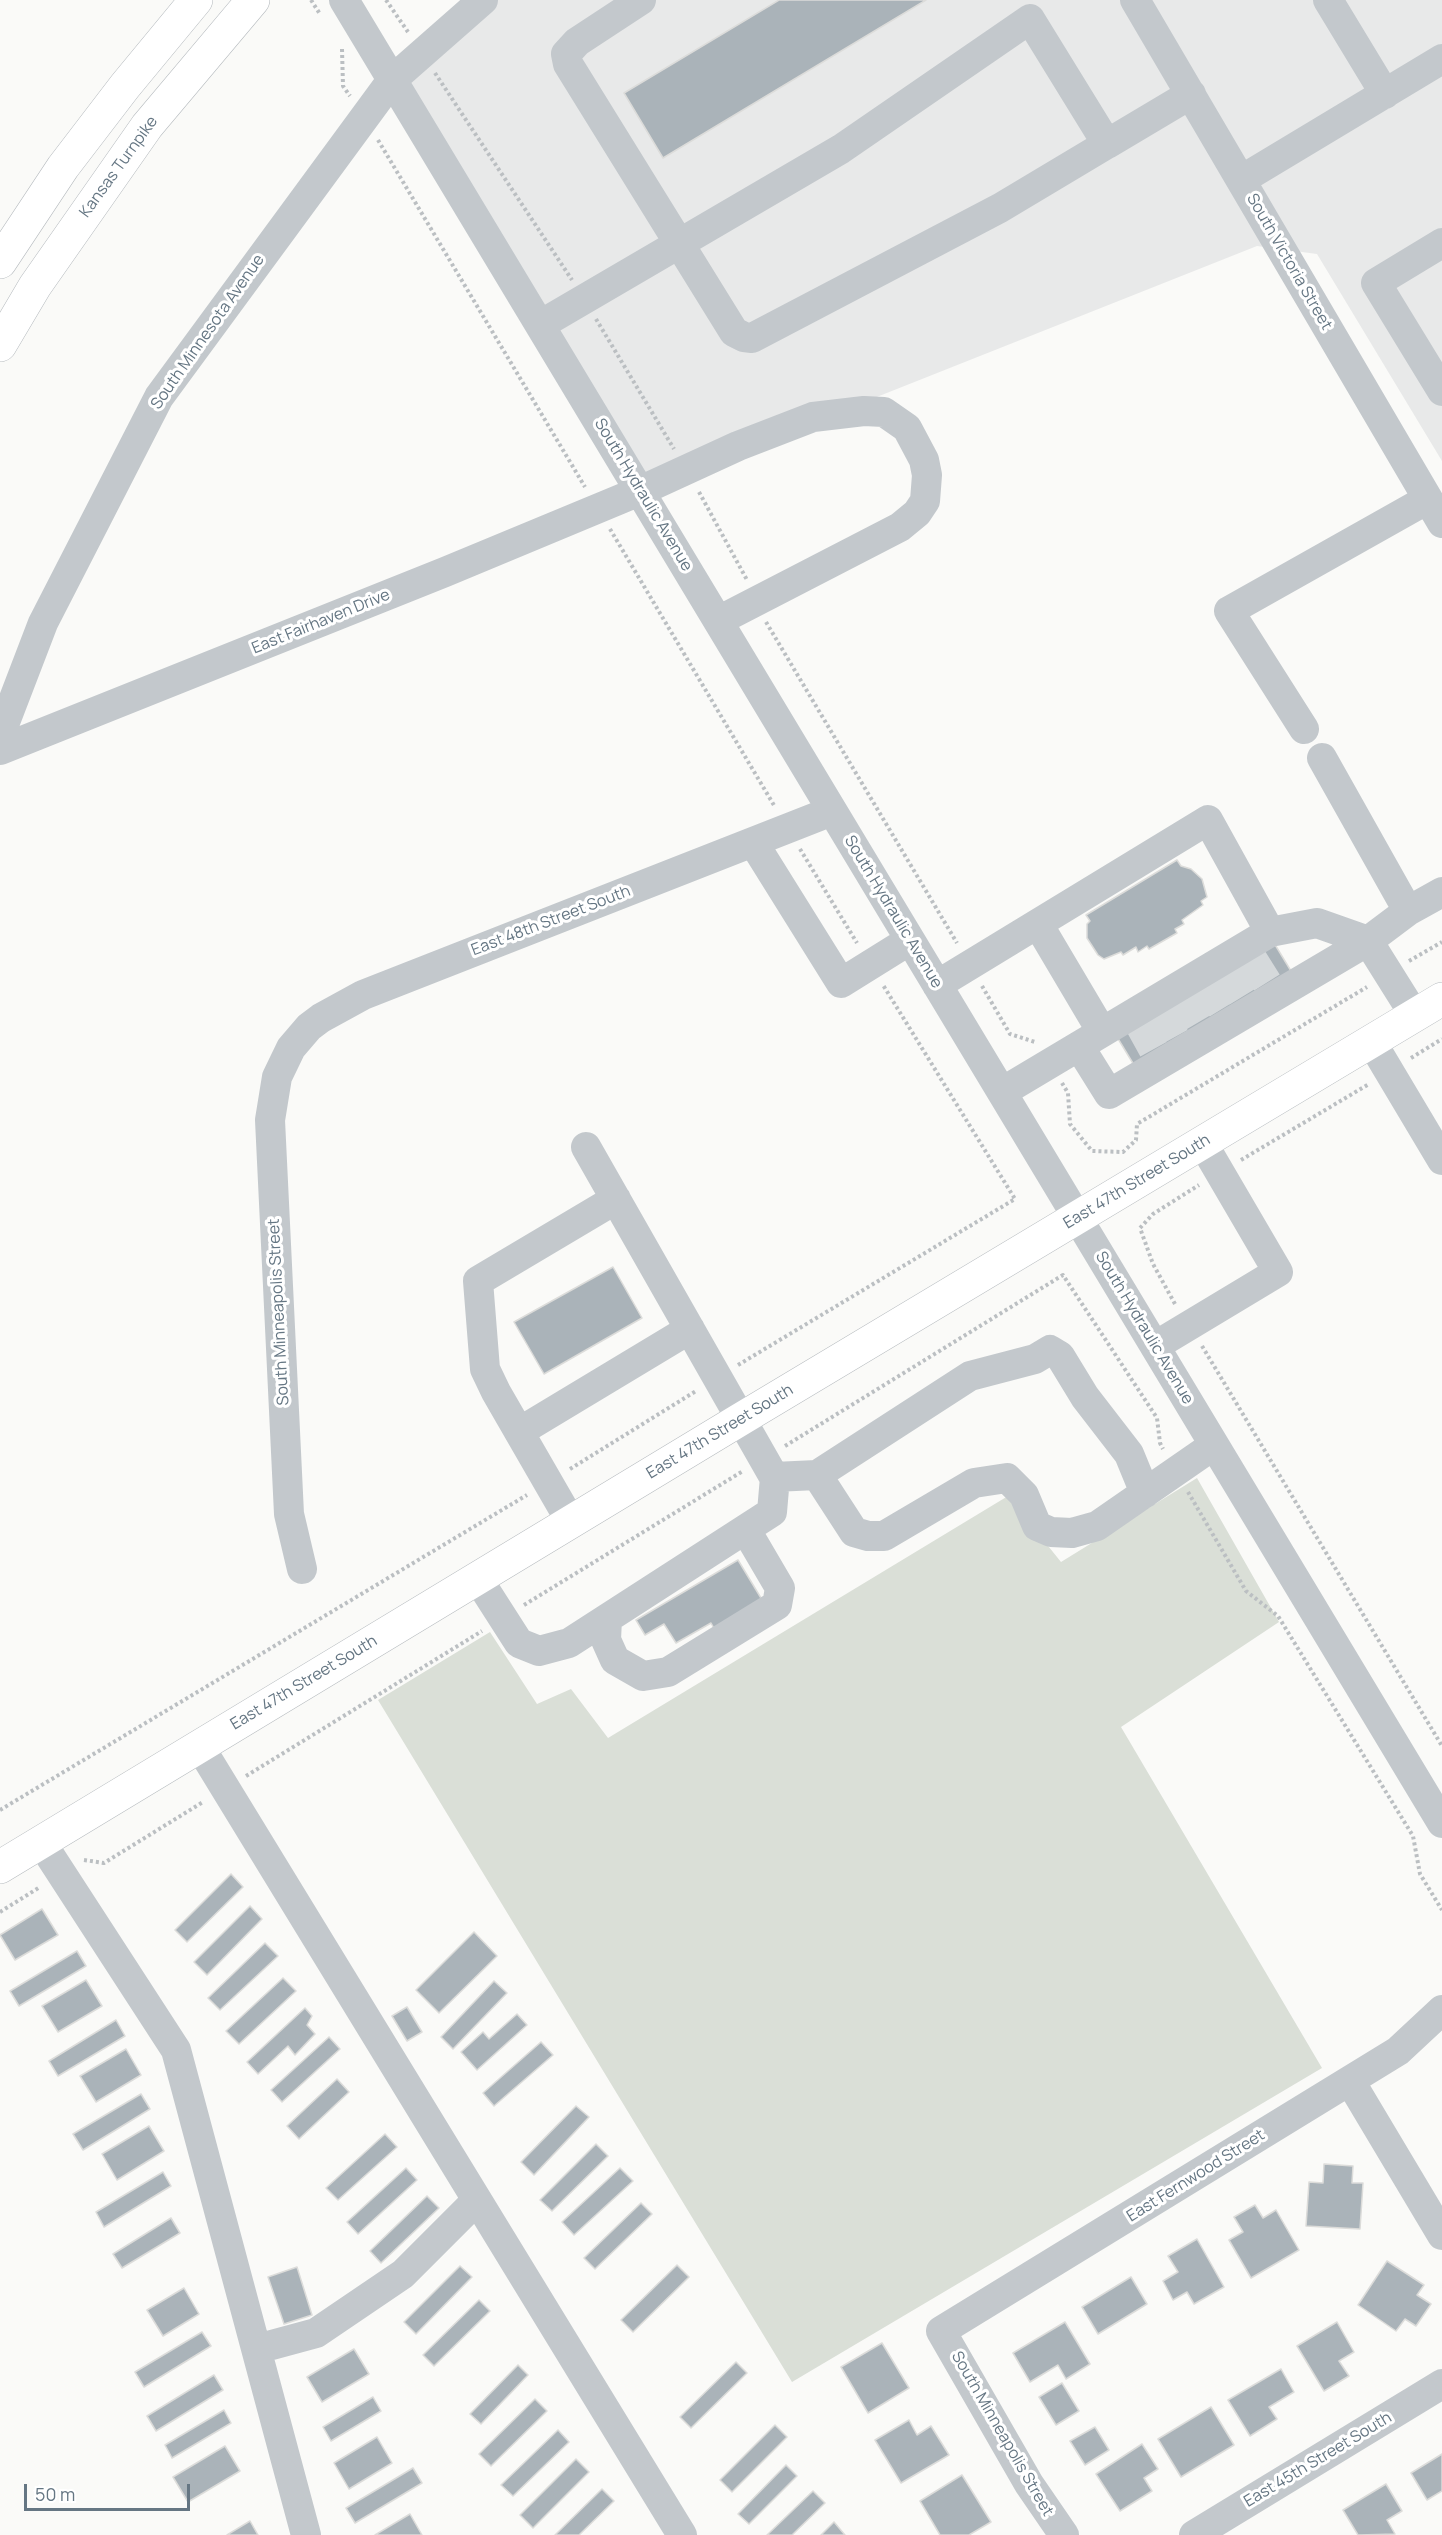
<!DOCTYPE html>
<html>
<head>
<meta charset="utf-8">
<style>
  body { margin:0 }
  #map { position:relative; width:1442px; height:2535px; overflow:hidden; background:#fafaf8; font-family:Manrope,sans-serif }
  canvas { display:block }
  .scale { position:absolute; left:24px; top:2484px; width:166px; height:27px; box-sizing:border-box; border:3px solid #657683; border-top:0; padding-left:8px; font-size:18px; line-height:21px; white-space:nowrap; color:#657683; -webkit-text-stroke:4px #fff; paint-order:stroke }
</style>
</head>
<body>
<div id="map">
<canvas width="1442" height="2535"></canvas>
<div class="scale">50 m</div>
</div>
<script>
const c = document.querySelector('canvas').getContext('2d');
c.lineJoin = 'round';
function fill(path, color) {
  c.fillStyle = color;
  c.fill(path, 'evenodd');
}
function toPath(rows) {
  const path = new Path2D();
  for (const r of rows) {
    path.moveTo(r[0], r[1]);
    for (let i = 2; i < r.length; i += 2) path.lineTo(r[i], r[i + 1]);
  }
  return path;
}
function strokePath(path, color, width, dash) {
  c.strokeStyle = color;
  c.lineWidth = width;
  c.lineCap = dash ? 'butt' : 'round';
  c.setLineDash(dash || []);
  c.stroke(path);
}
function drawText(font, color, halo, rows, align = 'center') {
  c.font = font + ' Manrope,sans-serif';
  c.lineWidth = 6;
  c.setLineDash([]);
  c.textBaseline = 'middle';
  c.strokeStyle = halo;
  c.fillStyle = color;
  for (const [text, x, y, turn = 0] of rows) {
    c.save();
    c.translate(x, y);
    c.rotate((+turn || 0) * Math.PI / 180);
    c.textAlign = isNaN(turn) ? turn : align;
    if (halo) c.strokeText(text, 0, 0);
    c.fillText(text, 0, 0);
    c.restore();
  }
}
fill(toPath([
  [486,0,1442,0,1442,461,1317,254,1257,246,640,491,392,80]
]), '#e8e9e9');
fill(toPath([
  [1197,1478,1279,1622,1121,1727,1322,2068,792,2382,378,1700,490,1632,537,1704,571,1689,608,1738,1008,1496,1061,1562]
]), '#dadfd7');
const building = toPath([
  [779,0,926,0,663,158,624,93,779,0],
  [1177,860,1181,866,1191,869,1202,879,1207,897,1201,901,1203,905,1182,920,1184,924,1175,929,1177,933,1149,949,1147,946,1138,952,1136,947,1123,955,1121,952,1104,959,1098,955,1087,938,1087,924,1090,921,1086,915,1177,860],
  [1274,943,1291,971,1134,1065,1117,1037,1274,943],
  [613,1267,642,1318,544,1374,514,1322,613,1267],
  [738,1560,764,1603,716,1632,711,1623,676,1643,664,1624,645,1635,636,1620,738,1560],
  [231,1874,243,1887,187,1942,175,1930,231,1874],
  [250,1906,262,1919,207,1975,194,1962,250,1906],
  [42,1909,58,1935,15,1960,0,1935,42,1909],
  [474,1932,497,1956,439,2013,416,1990,474,1932],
  [265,1943,278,1956,220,2010,208,1998,265,1943],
  [77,1951,86,1966,19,2006,10,1991,77,1951],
  [283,1978,296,1991,239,2044,226,2031,283,1978],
  [86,1980,102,2006,58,2032,42,2006,86,1980],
  [494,1981,507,1993,453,2049,441,2037,494,1981],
  [407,2007,422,2032,407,2041,392,2016,407,2007],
  [305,2008,312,2016,307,2025,315,2034,295,2055,288,2046,258,2074,247,2062,305,2008],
  [517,2014,527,2025,477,2070,461,2052,483,2032,489,2039,517,2014],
  [116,2020,125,2036,58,2076,49,2061,116,2020],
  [329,2037,340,2049,282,2102,271,2090,329,2037],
  [541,2042,553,2055,494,2106,483,2093,541,2042],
  [126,2049,141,2075,96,2102,80,2076,126,2049],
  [337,2079,349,2092,299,2139,287,2126,337,2079],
  [141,2094,150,2109,83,2150,73,2134,141,2094],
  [576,2106,589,2117,534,2175,521,2162,576,2106],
  [149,2126,164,2151,117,2180,102,2154,149,2126],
  [385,2134,397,2147,338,2200,326,2188,385,2134],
  [596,2144,608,2156,552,2211,540,2200,596,2144],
  [1324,2164,1353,2166,1352,2183,1363,2183,1360,2229,1306,2226,1309,2182,1323,2183,1324,2164],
  [406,2168,417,2180,358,2234,347,2222,406,2168],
  [620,2168,633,2181,574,2235,562,2222,620,2168],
  [163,2172,171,2186,104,2227,96,2212,163,2172],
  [427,2196,439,2208,381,2263,370,2251,427,2196],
  [641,2203,652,2214,595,2269,584,2258,641,2203],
  [1255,2205,1263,2218,1276,2210,1299,2250,1251,2278,1229,2240,1243,2232,1234,2217,1255,2205],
  [171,2218,180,2233,122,2268,113,2254,171,2218],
  [1197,2239,1224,2287,1194,2304,1187,2292,1173,2300,1163,2281,1178,2272,1168,2256,1197,2239],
  [1387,2261,1424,2285,1417,2295,1431,2304,1416,2326,1405,2319,1396,2331,1358,2305,1387,2261],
  [677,2265,689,2277,633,2332,621,2320,677,2265],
  [460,2266,472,2277,416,2334,404,2322,460,2266],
  [297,2267,312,2315,284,2324,268,2277,297,2267],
  [1131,2277,1147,2304,1098,2334,1082,2307,1131,2277],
  [184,2288,199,2314,163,2336,147,2310,184,2288],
  [479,2300,490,2311,434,2366,423,2355,479,2300],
  [1065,2322,1090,2364,1066,2379,1058,2365,1030,2382,1013,2353,1065,2322],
  [1337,2322,1354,2352,1339,2361,1349,2376,1324,2391,1297,2346,1337,2322],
  [202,2332,211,2346,144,2387,135,2372,202,2332],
  [882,2343,909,2388,868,2413,841,2367,882,2343],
  [354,2349,369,2374,322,2402,307,2377,354,2349],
  [736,2362,747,2373,691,2428,680,2417,736,2362],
  [518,2365,528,2375,481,2424,470,2414,518,2365],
  [1281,2369,1294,2392,1269,2407,1277,2419,1250,2436,1228,2400,1281,2369],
  [214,2375,223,2390,156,2431,147,2416,214,2375],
  [1062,2383,1079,2411,1056,2425,1039,2397,1062,2383],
  [373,2397,381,2411,331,2441,323,2427,373,2397],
  [535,2399,547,2411,491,2466,479,2454,535,2399],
  [1211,2407,1234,2445,1181,2477,1158,2439,1211,2407],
  [224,2410,231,2423,172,2458,165,2445,224,2410],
  [909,2420,917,2435,931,2426,949,2455,901,2483,875,2440,909,2420],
  [775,2425,787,2437,732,2492,720,2480,775,2425],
  [1095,2427,1109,2450,1085,2465,1070,2441,1095,2427],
  [558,2430,569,2442,513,2496,501,2485,558,2430],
  [377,2437,392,2463,349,2489,334,2463,377,2437],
  [1142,2444,1158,2469,1144,2478,1152,2491,1120,2511,1096,2474,1142,2444],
  [225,2446,240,2471,188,2502,173,2477,225,2446],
  [1442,2454,1442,2491,1427,2500,1411,2473,1442,2454],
  [576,2459,589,2472,533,2528,520,2515,576,2459],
  [786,2465,797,2476,749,2524,738,2514,786,2465],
  [413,2468,422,2483,355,2523,346,2508,413,2468],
  [962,2475,991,2522,969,2535,940,2535,920,2501,962,2475],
  [1386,2484,1402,2511,1387,2520,1395,2534,1358,2535,1343,2510,1386,2484],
  [602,2489,614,2501,579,2535,555,2535,602,2489],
  [813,2491,825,2503,792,2535,767,2535,813,2491],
  [410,2514,422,2535,375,2535,410,2514],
  [250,2521,258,2535,227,2535,250,2521],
  [834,2522,845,2535,821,2535,834,2522]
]);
fill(building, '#aab3b9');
strokePath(building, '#dcdcda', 1.5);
strokePath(toPath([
  [1251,957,1268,984],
  [1227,971,1244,999],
  [1207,983,1224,1011],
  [1184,996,1201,1025],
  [1160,1011,1176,1040],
  [1139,1023,1155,1052]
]), '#d5d9db', 30, [30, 15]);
const major = toPath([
  [0,1867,741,1419,1442,999]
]);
const highway = toPath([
  [0,262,63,167,125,86,196,0],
  [0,345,35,286,147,126,253,0]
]);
strokePath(major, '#b5babe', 34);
strokePath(highway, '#b4b9bd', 34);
strokePath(toPath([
  [311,0,320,14],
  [386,0,408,32],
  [342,49,343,86,350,96],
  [435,73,572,280],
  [378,140,585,487],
  [596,319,674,449],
  [699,492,747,580],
  [610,529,775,807],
  [766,622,957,943],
  [800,849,857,943],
  [1409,961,1442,942],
  [982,986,1010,1034,1035,1042],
  [1411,1058,1442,1039],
  [1062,1083,1068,1093,1070,1124,1092,1151,1123,1152,1136,1140,1137,1124,1367,987],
  [1241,1160,1369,1084],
  [1175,1304,1153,1264,1140,1228,1153,1214,1199,1185],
  [1202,1346,1442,1746],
  [738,1365,1015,1199,883,985],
  [785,1446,1063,1275,1157,1418,1160,1443,1163,1449],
  [570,1469,696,1391],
  [1188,1492,1246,1591,1278,1616,1413,1836,1420,1874,1442,1910],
  [524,1605,743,1471],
  [246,1776,482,1631],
  [0,1810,527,1495],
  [84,1860,104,1863,203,1802],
  [0,1912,40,1887]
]), '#bbbfc2', 4, [3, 3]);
strokePath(toPath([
  [344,0,1442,1823],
  [641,0,577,42,566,54,568,64,734,332,744,337,752,338,1000,208,1107,144],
  [1135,0,1442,523],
  [1328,0,1385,94],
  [1241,180,1442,59],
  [1442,243,1376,283,1442,391],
  [540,325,841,149,1030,19,1107,144,1191,94],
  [1304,729,1229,611,1428,499],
  [0,735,43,623,159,397,392,80,483,0],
  [0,750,445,572,640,491,738,446,813,417,864,411,884,412,907,428,924,460,927,475,925,501,917,513,900,527,718,621],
  [1322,758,1408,911],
  [753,842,841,983,910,940],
  [1038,924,1102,1032],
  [1270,932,1317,923,1368,941,1415,1016],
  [937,985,1208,820,1270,932,1002,1092],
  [1371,1041,1442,1160],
  [1079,1046,1109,1094,1368,941,1408,911,1442,892],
  [586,1147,774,1477,817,1475,854,1532,868,1536,884,1536,974,1483,1007,1478,1024,1495,1037,1526,1051,1532,1072,1533,1097,1526,1214,1445],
  [1155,1346,1278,1272,1202,1142],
  [519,1432,690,1329],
  [817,1475,970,1376,1035,1359,1050,1350,1060,1356,1085,1397,1129,1454,1145,1493],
  [571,1522,496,1392,485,1369,478,1281,616,1199],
  [302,1569,289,1514,270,1120,277,1077,291,1048,309,1027,321,1018,363,995,832,811],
  [478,1579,519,1643,539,1651,569,1643,772,1512,775,1477],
  [607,1619,606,1640,615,1660,643,1676,668,1672,777,1605,780,1588,746,1530],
  [200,1747,682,2535],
  [41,1842,176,2050,306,2535],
  [1350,2081,1442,2235],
  [257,2349,316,2333,403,2274,477,2200],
  [1064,2535,1029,2484,941,2331,1398,2051,1442,2010],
  [1194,2535,1442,2384]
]), '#c3c8cc', 30);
strokePath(major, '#fff', 33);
strokePath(highway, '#fff', 33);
drawText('16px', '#657683', '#fff', [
  ["Kansas Turnpike",119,167,-54],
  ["South Victoria Street",1289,262,60],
  ["South Minnesota Avenue",208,332,-55],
  ["South Hydraulic Avenue",643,495,59],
  ["East Fairhaven Drive",321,622,-22],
  ["South Hydraulic Avenue",893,912,59],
  ["East 48th Street South",551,921,-21],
  ["East 47th Street South",1137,1182,-31],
  ["South Minneapolis Street",279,1312,-93],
  ["South Hydraulic Avenue",1144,1328,59],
  ["East 47th Street South",720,1432,-31],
  ["East 47th Street South",304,1683,-31],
  ["East Fernwood Street",1196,2176,-32],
  ["South Minneapolis Street",1002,2434,60],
  ["East 45th Street South",1318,2460,-31]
]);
</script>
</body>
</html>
